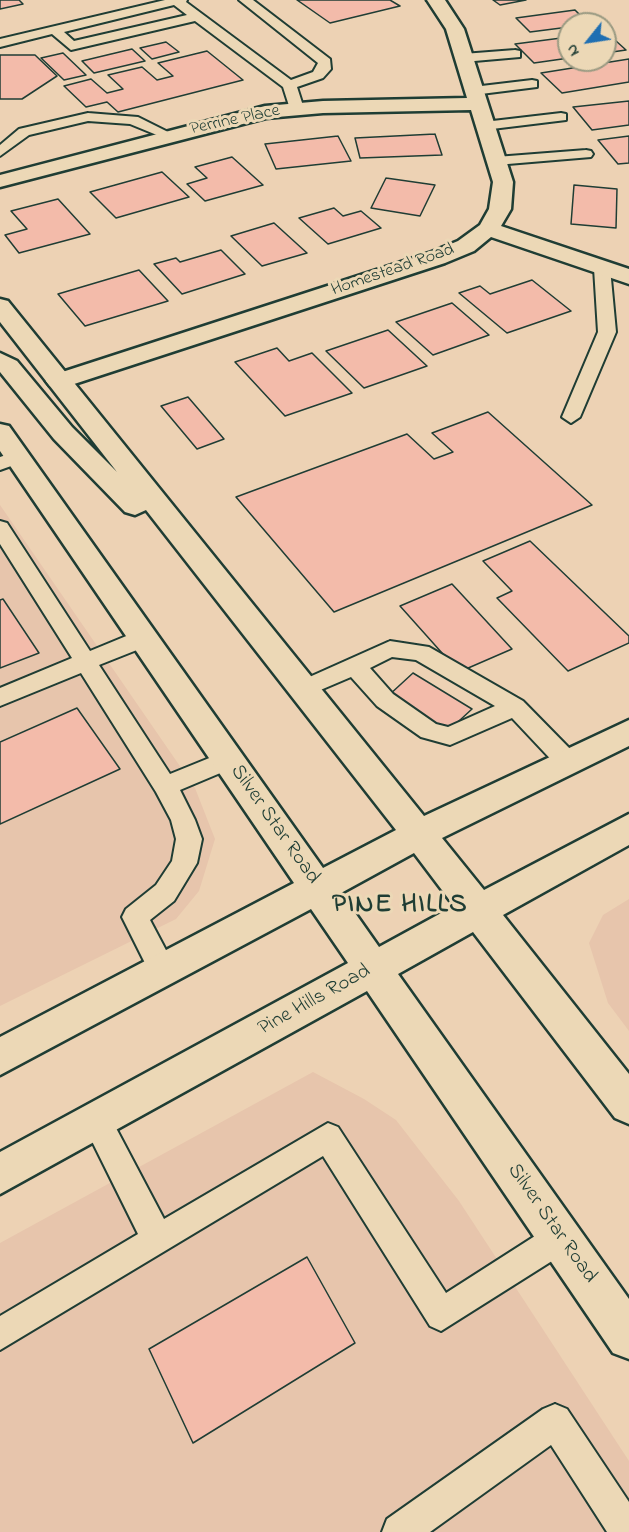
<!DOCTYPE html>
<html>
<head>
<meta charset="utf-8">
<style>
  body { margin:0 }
  #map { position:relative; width:629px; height:1532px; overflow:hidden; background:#edd2b4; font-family:"Indie Flower",sans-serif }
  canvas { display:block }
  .north { position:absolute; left:557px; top:12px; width:60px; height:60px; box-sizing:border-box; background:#ecd8b6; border:2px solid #9a9a82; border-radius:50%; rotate:240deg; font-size:16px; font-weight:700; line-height:24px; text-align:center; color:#1f3d34 }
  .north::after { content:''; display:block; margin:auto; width:21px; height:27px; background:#1f6fb2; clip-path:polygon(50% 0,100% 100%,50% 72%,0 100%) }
</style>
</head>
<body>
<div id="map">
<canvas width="629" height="1532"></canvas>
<div class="north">N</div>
</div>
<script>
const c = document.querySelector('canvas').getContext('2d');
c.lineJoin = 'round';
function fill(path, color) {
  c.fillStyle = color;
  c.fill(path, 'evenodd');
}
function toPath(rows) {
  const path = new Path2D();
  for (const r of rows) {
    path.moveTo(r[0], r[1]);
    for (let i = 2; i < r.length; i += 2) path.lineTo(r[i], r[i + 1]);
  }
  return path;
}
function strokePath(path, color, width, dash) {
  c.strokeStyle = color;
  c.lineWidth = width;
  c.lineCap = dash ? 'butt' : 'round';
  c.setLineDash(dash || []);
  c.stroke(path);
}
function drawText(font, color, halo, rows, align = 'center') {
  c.font = font + ' "Indie Flower",sans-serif';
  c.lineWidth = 6;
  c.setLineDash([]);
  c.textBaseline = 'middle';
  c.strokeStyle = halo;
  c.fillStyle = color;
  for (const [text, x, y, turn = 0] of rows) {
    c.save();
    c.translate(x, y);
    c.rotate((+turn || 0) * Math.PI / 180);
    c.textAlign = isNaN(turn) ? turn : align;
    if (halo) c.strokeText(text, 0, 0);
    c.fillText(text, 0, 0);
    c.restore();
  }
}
fill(toPath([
  [0,505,195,788,215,839,199,891,176,919,0,1006],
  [629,899,629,1031,608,1003,589,943,603,915],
  [313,1072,364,1099,396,1120,459,1201,629,1461,629,1532,0,1532,0,1243]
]), '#e7c5ac');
const building = toPath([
  [0,0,19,0,23,4,0,9,0,0],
  [297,0,390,0,400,6,330,23,297,0],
  [493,0,526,0,500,5,493,0],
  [575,10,589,24,569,24,569,27,530,32,516,18,575,10],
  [605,31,626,50,605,53,605,31],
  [569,37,569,58,534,63,515,44,569,37],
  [166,42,179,52,152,59,140,48,166,42],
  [132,49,145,61,94,73,82,61,132,49],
  [207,51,243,80,118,112,107,102,86,107,64,86,91,79,107,93,123,89,108,75,142,67,157,80,173,76,158,63,207,51],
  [63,53,86,75,64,80,41,58,63,53],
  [0,55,35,55,57,76,22,99,0,99,0,55],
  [629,59,629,82,562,93,541,73,629,59],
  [629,101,629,125,592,130,573,107,629,101],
  [435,134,442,155,360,158,355,138,435,134],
  [338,136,351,161,276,169,265,144,338,136],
  [629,136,629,163,618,164,598,140,629,136],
  [232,157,263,185,205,201,187,184,207,178,195,167,232,157],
  [162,172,189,197,116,218,90,192,162,172],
  [386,178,435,185,420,216,371,208,386,178],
  [574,185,617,189,616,228,571,224,574,185],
  [58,199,90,234,19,253,5,235,27,229,11,211,58,199],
  [334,208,343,216,361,211,381,228,328,244,299,218,334,208],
  [274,223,307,253,262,266,231,236,274,223],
  [221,250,245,274,182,294,154,264,176,258,180,262,221,250],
  [139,270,168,301,85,326,58,294,139,270],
  [532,280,571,311,507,333,459,293,480,286,490,294,532,280],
  [452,303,489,335,433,355,396,322,452,303],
  [388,330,427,366,364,388,326,351,388,330],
  [277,348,289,361,312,353,352,393,285,416,235,362,277,348],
  [188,397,224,439,197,449,161,406,188,397],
  [488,412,592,505,334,612,236,497,407,434,434,459,453,452,432,433,488,412],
  [530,541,629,636,629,643,568,671,497,598,512,591,483,561,530,541],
  [452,584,512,649,459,672,400,606,452,584],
  [3,599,39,653,0,668,0,600,3,599],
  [413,673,472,709,447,732,388,696,413,673],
  [77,708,120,769,0,824,0,742,77,708],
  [307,1257,355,1343,193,1443,149,1349,307,1257]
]);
fill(building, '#f3bbaa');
strokePath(building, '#1f3d34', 1.5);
const service = toPath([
  [165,0,187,0,186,2,291,80,313,72,318,63,239,0,253,0,330,59,331,69,323,78,297,87,304,109,297,113,290,109,283,87,195,21,71,50,52,34,0,47,0,39,165,0],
  [174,5,187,15,74,41,64,32,174,5],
  [515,50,520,51,520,57,463,62,456,58,463,54,515,50],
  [532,80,537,81,537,87,473,95,466,91,473,87,532,80],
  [88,113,138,117,176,136,169,140,130,124,88,121,29,135,0,156,0,145,19,129,88,113],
  [561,113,566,114,566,120,484,130,477,126,484,122,561,113],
  [586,150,591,151,593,154,591,157,496,165,489,161,496,157,586,150],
  [602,263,610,268,616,332,580,417,571,423,562,417,598,332,594,268,602,263],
  [18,451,25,453,28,457,25,461,0,470,0,457,18,451],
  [0,521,7,523,90,651,136,632,144,630,152,632,155,638,152,644,99,665,170,774,229,750,237,752,241,759,237,766,180,790,195,820,202,839,197,863,174,901,150,920,177,971,173,979,163,983,153,979,122,917,126,909,156,885,172,861,176,839,171,820,156,792,81,673,0,706,0,688,72,658,0,544,0,521],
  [390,641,429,647,523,701,575,754,579,761,575,768,567,770,559,768,512,718,450,745,421,737,377,706,351,677,304,697,296,695,293,689,296,683,390,641],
  [392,657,416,660,495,706,448,727,436,724,393,694,370,668,392,657],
  [97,1107,107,1111,164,1219,328,1123,338,1127,446,1293,549,1227,560,1222,571,1227,576,1238,571,1249,441,1331,430,1326,323,1156,0,1350,0,1316,138,1234,82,1121,87,1111,97,1107],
  [555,1404,567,1409,629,1502,629,1532,607,1532,551,1445,430,1532,382,1532,387,1519,543,1409,555,1404]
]);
const minor = toPath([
  [427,0,445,0,464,29,513,182,511,209,501,226,629,269,629,284,491,237,474,251,445,263,68,386,59,389,50,386,46,381,50,376,429,253,458,241,480,225,489,209,493,182,471,110,323,113,266,118,0,187,0,175,265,106,323,101,467,98,446,29,427,0]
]);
const secondary = toPath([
  [0,299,8,301,424,816,629,720,629,746,442,838,484,890,629,814,629,845,503,915,629,1074,629,1124,615,1118,473,932,398,974,629,1299,629,1359,613,1353,367,991,0,1194,0,1152,348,963,311,909,0,1075,0,1037,294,883,0,451,0,424,9,426,323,868,396,830,146,510,135,515,125,512,54,439,0,372,0,353,17,361,72,427,117,472,0,322,0,299],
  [414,853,454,906,379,947,341,893,414,853]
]);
strokePath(service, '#1f3d34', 4);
strokePath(minor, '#1f3d34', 5);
strokePath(secondary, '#1f3d34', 5);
fill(service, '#ecd8b6');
fill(minor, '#ecd8b6');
fill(secondary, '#ecd8b6');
drawText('18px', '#1f3d34', '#ecd8b6', [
  ["Perrine Place",235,121,-12],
  ["Homestead Road",393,271,-19]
]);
drawText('21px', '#1f3d34', '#ecd8b6', [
  ["Silver Star Road",274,825,55],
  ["Pine Hills Road",315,1001,-29],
  ["Silver Star Road",551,1224,55]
]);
c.letterSpacing = '1.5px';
drawText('bold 27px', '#1f3d34', '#ecd8b6', [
  ["PINE HILLS",400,907]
]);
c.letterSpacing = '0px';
</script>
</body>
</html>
